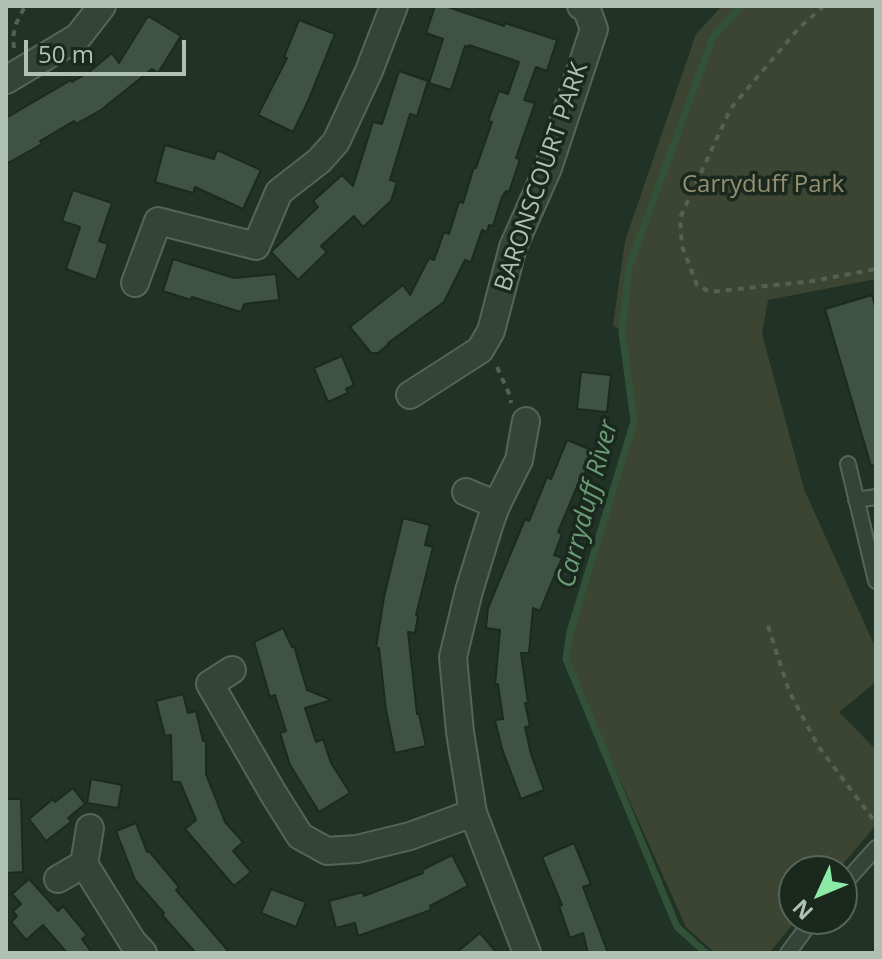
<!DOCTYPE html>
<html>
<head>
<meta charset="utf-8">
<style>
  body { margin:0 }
  #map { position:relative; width:882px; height:959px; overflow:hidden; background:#213326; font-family:"Open Sans",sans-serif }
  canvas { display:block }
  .frame { position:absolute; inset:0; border:8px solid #afc1b4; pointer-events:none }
  .north { position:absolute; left:778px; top:855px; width:80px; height:80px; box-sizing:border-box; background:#1a281e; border:2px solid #56655a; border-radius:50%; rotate:226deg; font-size:22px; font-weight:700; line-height:32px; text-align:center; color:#afc1b4 }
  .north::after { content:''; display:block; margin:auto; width:28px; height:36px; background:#8aeaa6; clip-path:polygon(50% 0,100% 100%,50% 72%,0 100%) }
  .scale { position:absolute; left:24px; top:40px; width:162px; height:36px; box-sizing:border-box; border:4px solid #afc1b4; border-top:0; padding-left:10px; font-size:24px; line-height:28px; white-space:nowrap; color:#afc1b4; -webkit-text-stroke:6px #1a281e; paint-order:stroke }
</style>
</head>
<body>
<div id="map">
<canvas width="882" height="959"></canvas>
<div class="frame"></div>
<div class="north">N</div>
<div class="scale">50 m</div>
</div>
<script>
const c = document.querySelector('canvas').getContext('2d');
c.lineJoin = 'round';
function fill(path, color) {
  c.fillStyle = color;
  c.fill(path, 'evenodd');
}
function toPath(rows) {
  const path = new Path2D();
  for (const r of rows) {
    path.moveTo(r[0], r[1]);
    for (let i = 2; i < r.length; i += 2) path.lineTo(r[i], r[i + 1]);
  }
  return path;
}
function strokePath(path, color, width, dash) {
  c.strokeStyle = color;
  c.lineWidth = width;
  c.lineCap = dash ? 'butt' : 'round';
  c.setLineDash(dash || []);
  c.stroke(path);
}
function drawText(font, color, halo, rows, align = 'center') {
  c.font = font + ' "Open Sans",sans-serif';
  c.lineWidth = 7;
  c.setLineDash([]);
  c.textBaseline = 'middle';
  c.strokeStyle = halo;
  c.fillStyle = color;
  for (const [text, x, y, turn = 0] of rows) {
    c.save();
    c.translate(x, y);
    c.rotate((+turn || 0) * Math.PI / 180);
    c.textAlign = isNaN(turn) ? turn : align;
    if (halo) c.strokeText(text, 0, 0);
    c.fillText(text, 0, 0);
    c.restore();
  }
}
fill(toPath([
  [722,6,876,6,876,279,768,300,762,334,804,489,876,649,876,682,839,712,876,750,876,825,837,871,794,871,794,919,797,919,769,953,715,953,686,927,566,659,570,632,634,421,622,332,613,325,625,241,696,34]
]), '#3c4531');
strokePath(toPath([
  [706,953,677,927,566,659,570,632,634,421,622,332,629,267,713,37,741,6]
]), '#315239', 7);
const building = toPath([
  [435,6,445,6,504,26,505,23,557,40,547,71,536,67,524,100,535,103,516,158,520,159,509,192,506,191,502,197,493,226,489,225,487,232,482,230,471,262,465,260,444,302,388,343,389,344,378,353,371,353,350,327,403,285,410,295,429,258,434,260,444,232,449,234,459,202,463,203,474,167,476,168,492,122,488,121,499,91,508,94,519,62,469,45,469,47,465,46,451,90,429,83,443,39,426,33,435,6],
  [148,16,181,36,158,73,152,69,101,110,76,124,74,121,40,141,42,144,6,164,6,118,71,80,72,82,89,72,112,53,119,63,148,16],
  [299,20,335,34,308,101,293,132,258,115,287,58,284,57,299,20],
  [399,71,428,81,417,116,410,114,390,180,397,182,391,201,363,227,354,216,321,246,327,252,298,280,271,252,318,207,313,201,342,175,353,186,373,122,382,124,399,71],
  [165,145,214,159,217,150,261,170,243,209,195,187,193,193,155,182,165,145],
  [73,190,112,203,99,241,108,244,96,280,66,269,80,227,62,221,73,190],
  [173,259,234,278,276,274,279,300,244,304,241,312,192,297,191,300,163,291,173,259],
  [872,295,876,310,876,465,871,466,825,309,872,295],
  [342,356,354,385,346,389,348,393,328,402,314,368,342,356],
  [581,372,611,375,607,412,577,409,581,372],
  [567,440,594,451,581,483,579,482,558,532,562,534,554,555,562,558,540,611,533,608,529,653,521,653,528,703,525,703,530,726,525,727,531,754,544,790,521,799,502,749,495,720,503,719,498,684,495,685,500,630,486,628,488,608,525,519,529,521,547,477,551,479,567,440],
  [403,518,430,525,425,545,433,547,416,615,418,616,415,633,408,632,417,714,419,714,426,746,395,753,386,710,379,648,376,648,384,597,403,518],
  [283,628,292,647,294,646,307,690,332,700,305,708,316,742,323,739,331,763,350,793,319,812,290,765,280,733,286,731,275,695,270,697,254,642,283,628],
  [183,694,188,713,196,711,203,741,206,741,206,774,225,822,243,842,233,851,251,872,234,886,185,829,196,820,180,782,172,782,171,735,165,736,156,701,183,694],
  [91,779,122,785,118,808,87,803,91,779],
  [73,788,85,804,68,818,71,822,46,841,29,819,53,799,55,802,73,788],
  [6,799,21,799,23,872,6,873,6,799],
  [136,823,147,852,149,851,179,887,176,890,230,953,196,953,162,915,164,913,135,880,116,831,136,823],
  [574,843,591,884,583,887,608,953,588,953,583,933,570,938,559,906,562,905,542,857,574,843],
  [452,855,468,886,430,906,431,910,358,936,355,923,336,928,329,901,363,892,364,896,423,873,422,870,452,855],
  [29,879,58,911,63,906,87,935,82,939,92,953,67,953,43,925,26,940,11,922,17,916,13,911,21,904,12,894,29,879],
  [271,889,306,902,296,927,261,913,271,889],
  [480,933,497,953,456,953,480,933]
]);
fill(building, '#3e5343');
strokePath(building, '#1c2a20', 2);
const lane = toPath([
  [848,464,876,581],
  [856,500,876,497],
  [842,886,876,848],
  [788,953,813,919]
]);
const street = toPath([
  [6,80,78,37,102,6],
  [135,283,158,221,256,246,279,192,319,161,336,142,369,71,394,6],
  [410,395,480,350,491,331,513,247,548,168,594,29,586,7,581,6],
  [526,421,519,460,496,506,489,526,469,591,453,657,460,732,473,813,527,953],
  [466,492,497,505],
  [232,670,210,684,273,793,300,836,327,851,357,849,410,836,473,813],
  [84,864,132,941,143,953],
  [58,879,84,864,90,828]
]);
strokePath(lane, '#556559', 18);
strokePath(street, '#556559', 30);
strokePath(toPath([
  [824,6,799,28,731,108,680,218,682,246,697,285,710,292,813,281,876,269],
  [14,48,13,37,16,24,25,6],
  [497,367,510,396,511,403],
  [768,626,789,691,818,746,876,823]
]), '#546252', 4, [6, 6]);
strokePath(lane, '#344438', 14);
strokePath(street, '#344438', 26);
drawText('24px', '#afc1b4', '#1a281e', [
  ["BARONSCOURT PARK",542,177,-71]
]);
drawText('24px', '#949070', '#1a281e', [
  ["Carryduff Park",763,185]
]);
drawText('italic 26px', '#6b9c77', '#1a281e', [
  ["Carryduff River",588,504,-75]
]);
</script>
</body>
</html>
